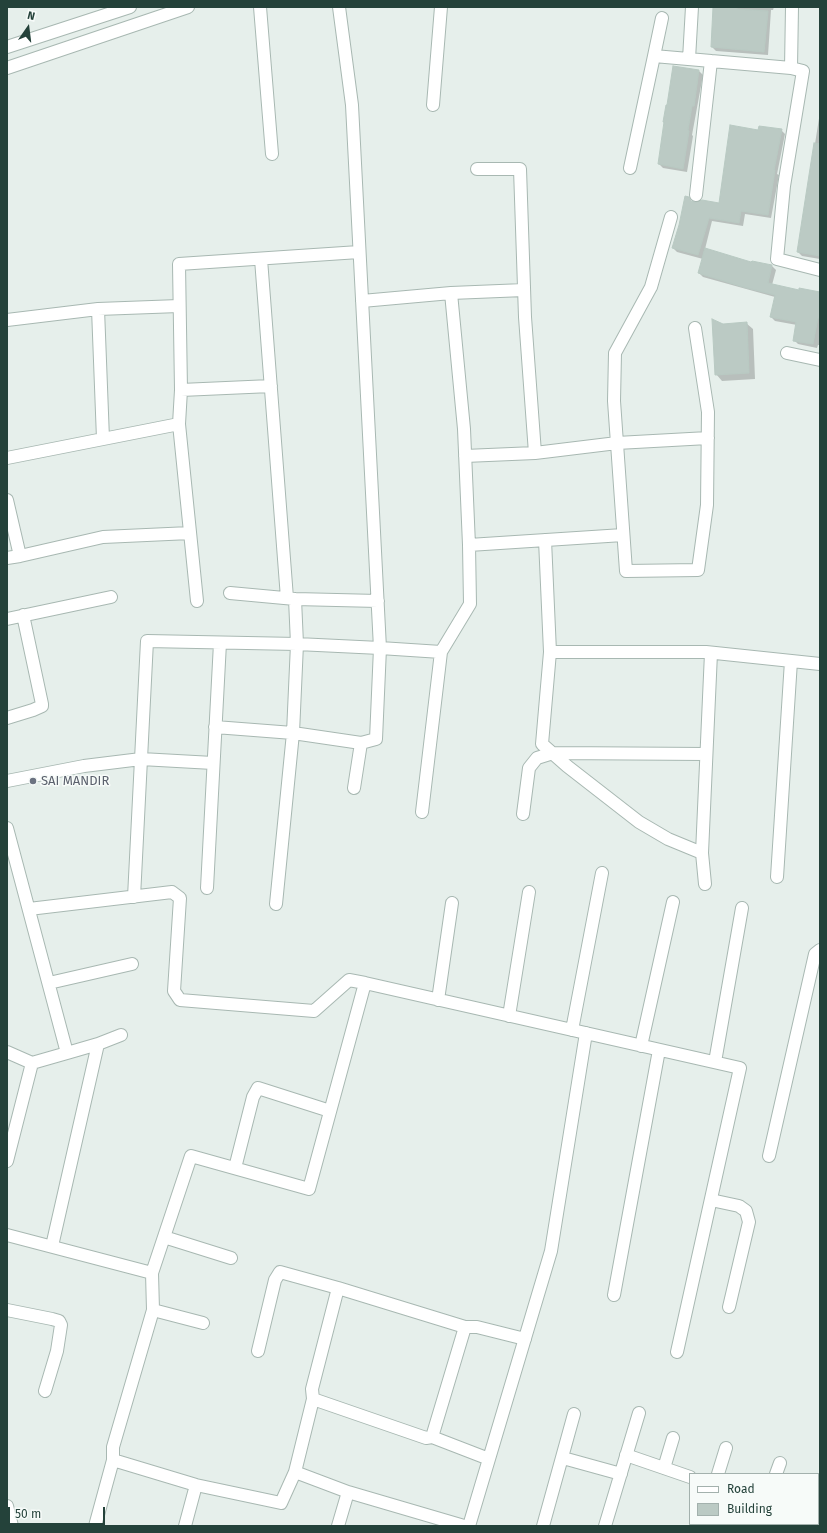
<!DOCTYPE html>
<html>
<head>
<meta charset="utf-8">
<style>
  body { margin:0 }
  #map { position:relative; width:827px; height:1533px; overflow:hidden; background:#e6efeb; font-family:"Fira Sans",sans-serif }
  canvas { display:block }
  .frame { position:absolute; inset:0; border:8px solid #24423a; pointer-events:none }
  .legend { position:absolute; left:689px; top:1473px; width:130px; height:52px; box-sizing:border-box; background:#f7fbf9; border:1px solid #a3b1ad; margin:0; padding:5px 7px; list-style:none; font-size:12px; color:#24423a }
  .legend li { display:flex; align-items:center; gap:8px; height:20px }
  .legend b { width:20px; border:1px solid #a3b1ad }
  .north { position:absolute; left:8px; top:8px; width:40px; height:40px; -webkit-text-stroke:3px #f7fbf9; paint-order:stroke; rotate:14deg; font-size:11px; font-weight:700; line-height:16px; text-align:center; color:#24423a }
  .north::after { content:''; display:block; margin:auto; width:14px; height:18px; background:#24423a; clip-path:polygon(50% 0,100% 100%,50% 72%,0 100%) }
  .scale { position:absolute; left:8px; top:1507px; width:97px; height:18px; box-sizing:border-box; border:2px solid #24423a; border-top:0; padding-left:5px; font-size:12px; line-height:14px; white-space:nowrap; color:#24423a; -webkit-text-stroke:3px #f7fbf9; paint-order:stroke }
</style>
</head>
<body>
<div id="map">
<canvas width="827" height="1533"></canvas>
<div class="frame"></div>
<ul class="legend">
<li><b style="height:5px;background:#fff"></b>Road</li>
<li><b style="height:11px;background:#bbcac4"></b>Building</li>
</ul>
<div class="north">N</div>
<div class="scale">50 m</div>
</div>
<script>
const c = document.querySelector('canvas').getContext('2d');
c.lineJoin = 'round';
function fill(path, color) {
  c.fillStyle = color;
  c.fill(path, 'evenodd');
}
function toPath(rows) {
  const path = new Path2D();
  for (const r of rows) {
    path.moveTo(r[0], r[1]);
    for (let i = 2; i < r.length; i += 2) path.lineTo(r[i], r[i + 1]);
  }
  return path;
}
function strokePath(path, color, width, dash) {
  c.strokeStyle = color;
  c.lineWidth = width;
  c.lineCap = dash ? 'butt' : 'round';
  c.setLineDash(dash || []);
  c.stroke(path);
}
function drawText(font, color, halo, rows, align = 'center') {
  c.font = font + ' "Fira Sans",sans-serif';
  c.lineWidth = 3;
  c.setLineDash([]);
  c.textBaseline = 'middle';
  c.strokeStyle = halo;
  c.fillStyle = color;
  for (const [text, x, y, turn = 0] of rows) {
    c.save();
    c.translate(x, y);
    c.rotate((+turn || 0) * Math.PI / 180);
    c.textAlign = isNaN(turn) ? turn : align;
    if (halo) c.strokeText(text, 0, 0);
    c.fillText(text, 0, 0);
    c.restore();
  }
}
fill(toPath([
  [714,7,774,7,773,10,771,10,768,55,716,51,712,47],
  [699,71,703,75,692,135,693,136,687,172,663,168,659,164],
  [820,112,820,259,802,256,798,252],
  [781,130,785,134,777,174,779,175,771,218,745,214,743,226,712,221,705,249,752,263,752,262,772,266,776,270,772,285,800,291,819,293,820,288,820,345,818,345,817,348,798,344,794,340,797,325,775,321,771,317,775,297,703,277,699,273,703,259,677,252,673,248,688,198,693,203,720,204,759,131],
  [746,323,753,329,755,379,722,381,716,374,723,325]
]), '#0003');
const building = toPath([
  [713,7,737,7,737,9,768,11,764,52,711,47,713,7],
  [673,66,699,70,694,106,692,106,688,130,689,131,683,169,658,164,664,122,663,122,666,105,667,105,673,66],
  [730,125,758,130,759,126,782,129,774,170,775,170,768,215,741,211,739,223,709,218,698,255,672,248,679,225,685,196,689,197,691,201,695,202,702,200,719,203,730,125],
  [814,143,820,144,820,256,797,252,814,143],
  [705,248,751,262,752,261,772,265,768,283,799,290,799,288,820,292,820,318,818,318,813,344,793,341,796,322,770,317,775,295,743,287,698,273,705,248],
  [712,319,723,324,747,322,749,373,715,375,712,319]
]);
fill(building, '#bbcac4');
strokePath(building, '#b8c9c2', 1);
const minor = toPath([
  [260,7,272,154],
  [339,7,352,105,380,648,441,652,422,812],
  [792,7,791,68,803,71,784,186,777,259,820,270],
  [654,56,662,18],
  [689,59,692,7],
  [433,105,441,7],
  [630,168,654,56,791,68],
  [477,169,520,169,525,317,535,453,617,443,708,438],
  [696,195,711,61],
  [671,217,651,287,615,353,614,401,626,571,698,570,707,505,708,412,695,328],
  [261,259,287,598],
  [451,293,524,290],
  [362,301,451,293,464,429,469,545,470,604,441,652],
  [98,309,103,439],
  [7,320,98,309,179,306],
  [787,353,820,360],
  [181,390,271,386],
  [465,456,535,453],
  [7,458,179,424],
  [7,500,20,556,103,537,190,533],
  [545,540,550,652,706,652,820,664],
  [469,545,623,535],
  [7,558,20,556],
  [295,599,378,601],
  [197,601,179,424,181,390,179,264,359,252],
  [7,619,111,597],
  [550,652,542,744,567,766,639,822,668,839,702,853,711,653],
  [7,718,33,710,42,706,42,704,23,615],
  [215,727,293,733,361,743,376,739,380,648,297,644,293,733,276,904],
  [7,781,84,766,141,759,213,763],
  [354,788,361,743],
  [523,814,529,768,537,758,553,753,706,754],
  [7,828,67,1053,32,1063,7,1161],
  [702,853,705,884],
  [777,877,791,661],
  [207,888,220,643],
  [134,897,147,641,297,644,295,599,230,593],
  [49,983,132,964],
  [365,983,740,1068,677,1352],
  [438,1000,452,903],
  [509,1016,529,892],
  [572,1030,602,873],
  [98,1044,121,1035],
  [641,1046,673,902],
  [7,1052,32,1063],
  [715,1062,742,908],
  [769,1156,815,954,820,950],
  [235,1168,253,1097,258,1088,330,1111],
  [711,1200,739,1206,746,1211,749,1222,729,1307],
  [7,1235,152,1273,191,1156,309,1189,365,983,349,980,314,1011,180,1000,174,991,180,898,172,892,29,909],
  [164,1237,231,1258],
  [52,1246,98,1044,67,1053],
  [614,1295,659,1050],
  [7,1310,52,1319,59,1321,61,1325,57,1351,45,1391],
  [153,1310,203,1323],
  [258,1351,275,1280,280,1272,338,1288,465,1327,477,1327,525,1339],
  [313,1399,426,1438,432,1437,489,1459],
  [432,1437,465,1327],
  [626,1455,690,1477],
  [563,1458,621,1474],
  [113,1460,196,1485,281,1503,295,1472,313,1399,312,1389,338,1288],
  [664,1468,673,1438],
  [295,1472,348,1492,464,1526],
  [718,1474,726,1448],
  [776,1474,780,1463],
  [7,1506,12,1526],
  [95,1526,113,1460,113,1447,153,1310,152,1273],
  [185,1526,196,1485],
  [338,1526,348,1492],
  [469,1526,551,1251,586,1033],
  [543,1526,574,1414],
  [605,1526,639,1413],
  [759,1526,760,1524]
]);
const tertiary = toPath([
  [7,47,130,7],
  [7,68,188,7]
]);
strokePath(minor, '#a8b8b2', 14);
strokePath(tertiary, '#a8b8b2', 14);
strokePath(minor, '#fff', 12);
strokePath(tertiary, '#fff', 12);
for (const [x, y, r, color] of [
  [33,781,4,"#6b7280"]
]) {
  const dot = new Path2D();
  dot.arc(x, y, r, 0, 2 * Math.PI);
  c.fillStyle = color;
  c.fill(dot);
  strokePath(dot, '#f7fbf9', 1.5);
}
drawText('13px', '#5b616d', '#f7fbf9', [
  ["SAI MANDIR",41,781]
], 'left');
</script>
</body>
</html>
